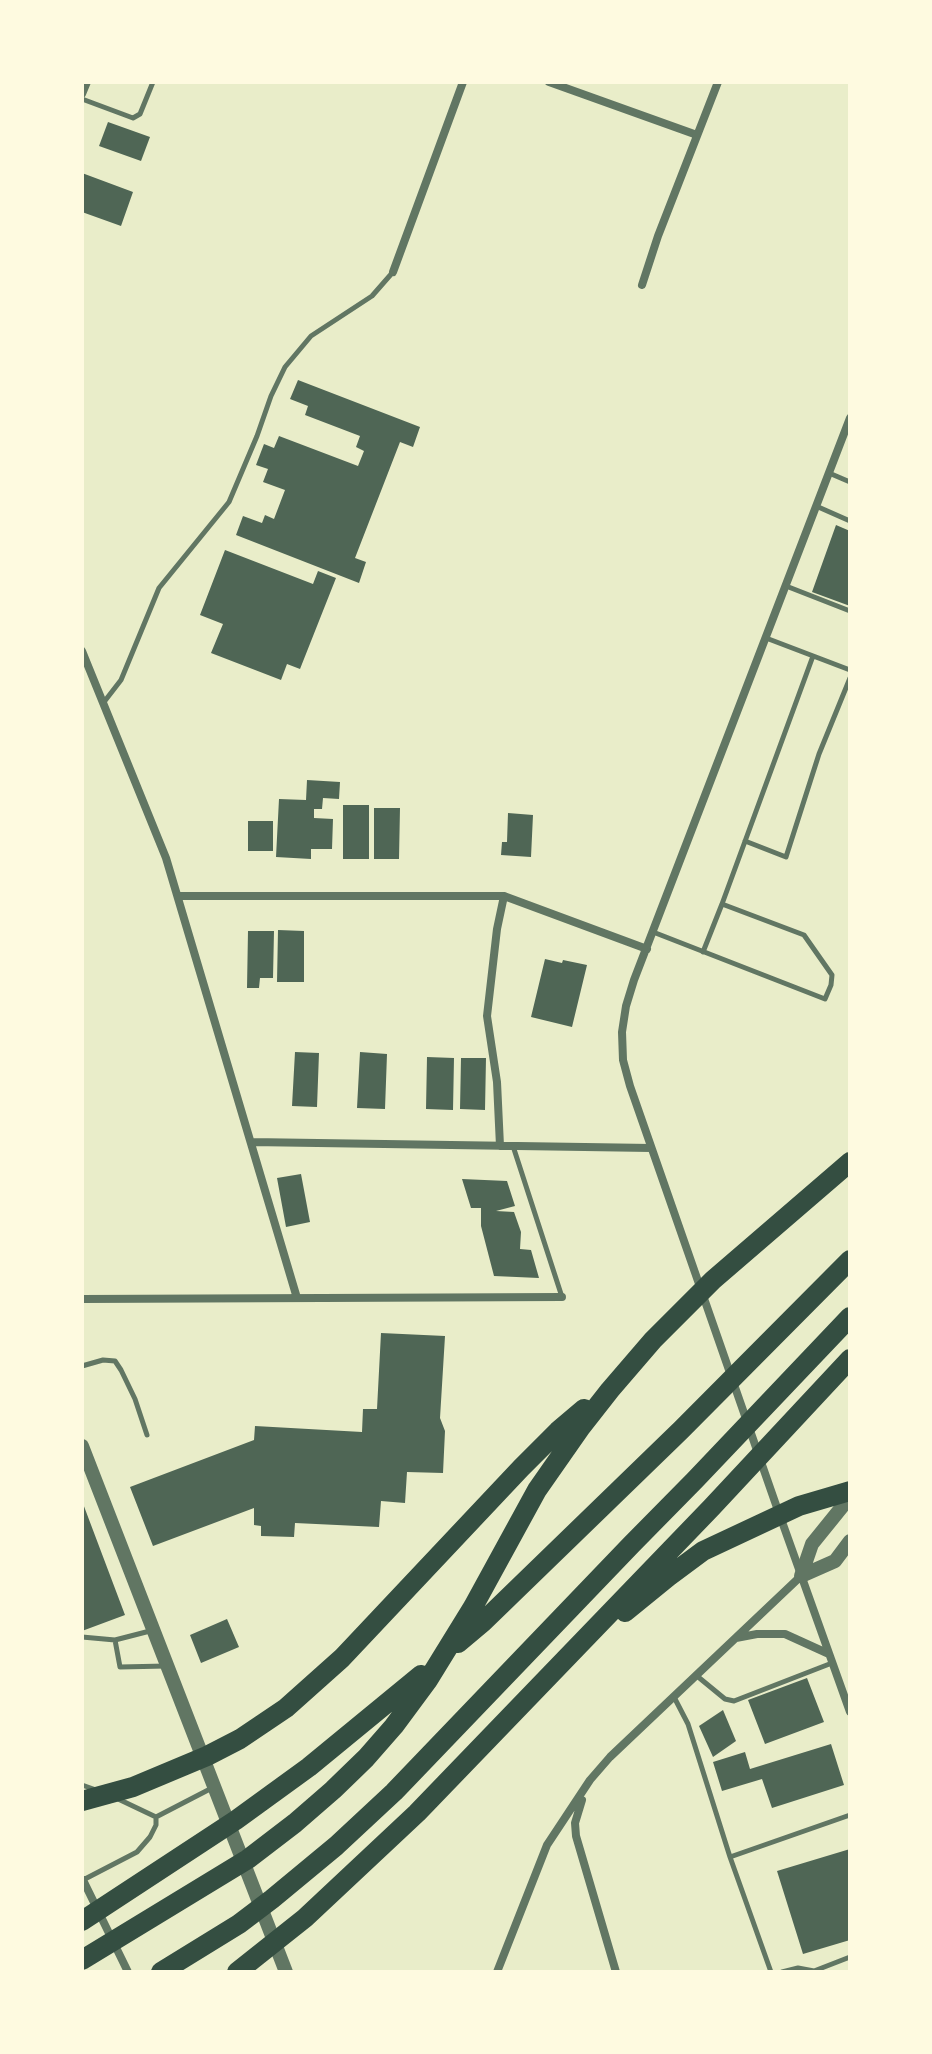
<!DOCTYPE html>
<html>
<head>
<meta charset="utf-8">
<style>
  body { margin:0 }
  #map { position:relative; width:932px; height:2054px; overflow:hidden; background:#e9edc9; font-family:"PT Sans Narrow",sans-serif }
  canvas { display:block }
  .frame { position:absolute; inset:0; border:84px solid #fefae0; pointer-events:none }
</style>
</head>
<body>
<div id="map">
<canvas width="932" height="2054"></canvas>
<div class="frame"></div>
</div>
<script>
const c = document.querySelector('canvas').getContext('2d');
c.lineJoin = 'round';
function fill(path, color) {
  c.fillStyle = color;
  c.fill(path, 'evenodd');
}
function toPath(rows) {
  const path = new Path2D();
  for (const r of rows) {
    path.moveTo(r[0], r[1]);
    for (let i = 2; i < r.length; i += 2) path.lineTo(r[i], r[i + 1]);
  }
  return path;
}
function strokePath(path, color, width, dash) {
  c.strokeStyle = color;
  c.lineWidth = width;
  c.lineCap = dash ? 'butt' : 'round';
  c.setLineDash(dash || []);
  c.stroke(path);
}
fill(toPath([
  [108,122,150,137,141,161,99,146],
  [82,173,133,192,121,226,82,212],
  [298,380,420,427,413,447,400,442,355,558,366,562,359,583,236,535,243,516,262,523,265,515,274,519,285,490,263,482,268,469,256,465,264,444,274,448,279,436,358,466,364,451,356,447,360,436,305,415,308,406,290,399],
  [836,525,850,531,850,606,812,592],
  [225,550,313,584,318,571,336,578,300,669,287,664,281,680,211,653,223,624,200,615],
  [307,780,340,782,339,799,323,798,322,809,314,809,314,818,333,819,332,849,311,849,311,859,276,857,279,799,306,800],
  [343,805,369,805,369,859,343,859],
  [374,808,400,808,399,859,374,859],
  [508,813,533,815,531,857,501,855,502,842,507,842],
  [248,821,273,821,273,851,248,851],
  [278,930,304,931,304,982,277,982],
  [248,931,274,931,273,978,260,978,259,988,247,988],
  [545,959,562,963,563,960,587,965,572,1027,531,1017],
  [295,1052,319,1053,317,1107,292,1106],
  [360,1052,387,1054,385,1109,357,1108],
  [427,1057,454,1058,453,1110,426,1109],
  [461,1058,486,1058,485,1110,460,1109],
  [301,1174,310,1222,286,1227,277,1178],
  [462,1179,507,1181,515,1206,496,1211,514,1212,521,1232,520,1249,531,1250,539,1278,494,1276,481,1226,481,1208,471,1208],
  [381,1333,445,1336,440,1418,445,1431,443,1473,407,1472,405,1503,381,1501,379,1527,295,1523,294,1537,261,1536,261,1526,254,1525,254,1508,153,1546,130,1487,254,1440,255,1426,362,1432,363,1409,377,1409],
  [82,1501,125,1615,82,1631],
  [227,1619,239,1647,201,1663,190,1635],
  [807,1678,824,1722,765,1744,748,1700],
  [723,1710,736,1741,713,1757,699,1726],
  [831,1744,844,1785,772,1808,762,1779,722,1791,713,1762,745,1752,750,1769],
  [850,1849,850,1940,803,1954,777,1871]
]), '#4f6655');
strokePath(toPath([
  [82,99,133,118,140,114,153,82],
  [829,473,850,482],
  [816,506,850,521],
  [786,586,850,611],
  [766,638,850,670],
  [104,702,121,680,159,588,229,502,257,436,271,396,285,367,311,336,372,296,393,272],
  [745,841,786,857,819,754,850,678],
  [653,932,825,999,831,985,832,975,804,935,722,904,813,656],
  [703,952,722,904],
  [513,1146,562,1297],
  [82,1366,103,1360,115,1361,121,1370,135,1399,147,1435],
  [150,1631,115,1640,120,1667,166,1666],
  [82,1637,115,1640],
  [697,1676,725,1699,734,1701,832,1663],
  [674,1697,688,1724,730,1857,771,1972],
  [82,1785,96,1790],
  [156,1817,212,1788],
  [730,1857,850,1815],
  [83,1880,137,1852,150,1837,156,1825,156,1817,116,1798],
  [782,1972,798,1968,814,1971,850,1957]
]), '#617663', 5);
strokePath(toPath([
  [549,82,697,135],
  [82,94,87,82],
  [393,272,463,82],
  [642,285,658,236,718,82],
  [850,418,634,980,626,1006,622,1032,623,1060,630,1086,775,1502,850,1712],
  [82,651,166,858,297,1298],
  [178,896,504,896,647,949],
  [251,1142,651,1148],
  [500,1146,497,1082,487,1016,497,929,504,896],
  [82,1299,562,1297],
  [736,1638,757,1634,785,1634,829,1654],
  [582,1800,575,1823,576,1836,616,1972],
  [83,1880,128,1972],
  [497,1972,547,1845,590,1780,610,1757,801,1576]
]), '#617663', 8);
strokePath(toPath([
  [82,1446,286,1972],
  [801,1576,812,1544,850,1497],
  [801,1576,835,1561,850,1541]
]), '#617663', 14);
strokePath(toPath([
  [625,1612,668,1577,703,1551,799,1506,850,1491],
  [458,1643,483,1622,681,1430,850,1260],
  [82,1801,133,1787,207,1756,240,1739,286,1708,342,1658,521,1468,558,1431,584,1409],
  [82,1921,236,1820,309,1767,421,1675],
  [82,1960,248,1859,295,1823,333,1790,366,1758,394,1726,428,1680,473,1607,537,1490,581,1427,610,1390,653,1340,713,1280,850,1162],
  [161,1972,239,1924,272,1899,336,1846,394,1792,631,1545,695,1480,850,1317],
  [237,1972,305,1918,417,1813,711,1508,850,1359]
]), '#344e41', 20);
</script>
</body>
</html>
